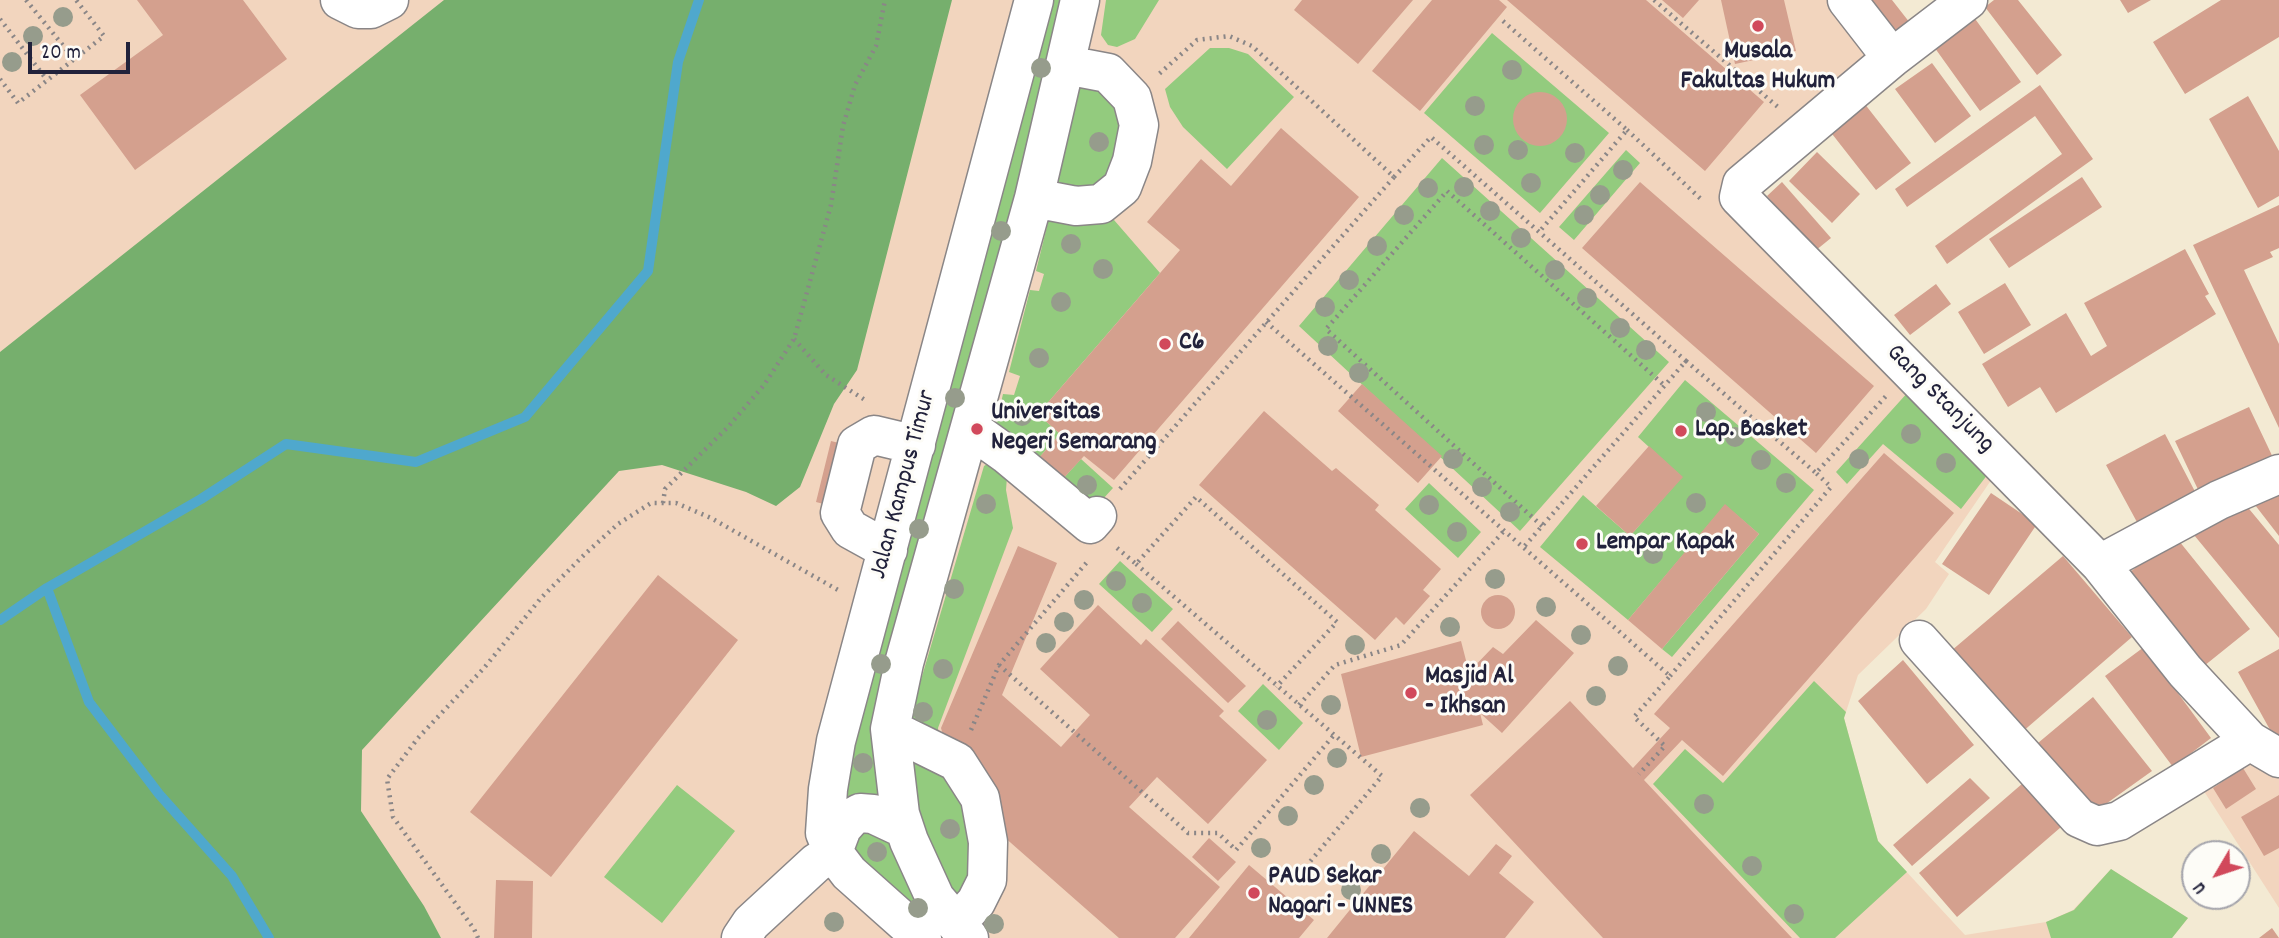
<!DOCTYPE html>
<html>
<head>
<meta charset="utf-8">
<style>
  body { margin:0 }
  #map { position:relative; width:2279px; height:938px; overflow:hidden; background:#f3ead3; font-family:Dekko,sans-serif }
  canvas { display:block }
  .north { position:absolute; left:2181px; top:840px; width:70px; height:70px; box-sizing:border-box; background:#fdfcf7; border:2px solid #a5a5ac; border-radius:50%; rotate:231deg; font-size:19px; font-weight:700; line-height:28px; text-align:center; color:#22223b }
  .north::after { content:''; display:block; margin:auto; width:24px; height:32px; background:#d1495b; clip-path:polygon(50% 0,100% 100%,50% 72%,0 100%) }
  .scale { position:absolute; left:28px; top:42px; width:102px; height:32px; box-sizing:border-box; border:4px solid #22223b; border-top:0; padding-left:9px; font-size:21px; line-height:24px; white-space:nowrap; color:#22223b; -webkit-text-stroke:5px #fdfcf7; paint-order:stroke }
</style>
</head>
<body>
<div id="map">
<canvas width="2279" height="938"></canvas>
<div class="north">U</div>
<div class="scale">20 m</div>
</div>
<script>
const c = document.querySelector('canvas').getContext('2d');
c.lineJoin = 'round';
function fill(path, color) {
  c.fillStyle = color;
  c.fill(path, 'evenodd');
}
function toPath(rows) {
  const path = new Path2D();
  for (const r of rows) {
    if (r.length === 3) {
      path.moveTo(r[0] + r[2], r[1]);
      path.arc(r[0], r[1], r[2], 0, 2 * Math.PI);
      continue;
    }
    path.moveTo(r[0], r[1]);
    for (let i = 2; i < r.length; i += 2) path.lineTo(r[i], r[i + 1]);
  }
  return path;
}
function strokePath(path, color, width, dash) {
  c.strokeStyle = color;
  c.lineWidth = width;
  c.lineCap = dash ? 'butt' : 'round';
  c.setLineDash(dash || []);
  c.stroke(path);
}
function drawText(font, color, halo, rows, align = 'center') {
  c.font = font + ' Dekko,sans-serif';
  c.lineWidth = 6;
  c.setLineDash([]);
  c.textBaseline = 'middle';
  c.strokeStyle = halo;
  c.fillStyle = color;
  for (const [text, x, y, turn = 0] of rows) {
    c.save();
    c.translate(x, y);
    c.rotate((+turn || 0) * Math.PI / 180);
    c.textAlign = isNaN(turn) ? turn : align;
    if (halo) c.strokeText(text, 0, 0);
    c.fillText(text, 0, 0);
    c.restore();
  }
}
fill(toPath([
  [0,0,1830,0,1874,57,1731,193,1996,473,1935,562,1949,574,1926,609,1858,675,1844,718,1878,841,1965,935,2046,922,2073,910,2111,869,2188,918,2172,938,142,938,0,502],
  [2247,752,2279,776,2279,908,2200,785]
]), '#f2d5be');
fill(toPath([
  [1034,0,1080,0,1066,65,1132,98,1101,205,1160,273,1038,414,1060,434,1037,460,996,424,1003,394,1014,395,1020,376,1009,372,1030,290,1039,291,1044,274,1036,271,1053,202,904,663,900,814,824,818],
  [1106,0,1159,0,1135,39,1117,47,1108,45,1101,35],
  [1492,33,1609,133,1540,213,1424,113],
  [1210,48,1229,48,1248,54,1294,97,1227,169,1183,127,1170,107,1165,89],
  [1626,150,1640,163,1574,240,1559,227],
  [1442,158,1669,362,1520,531,1299,326],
  [1685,380,1814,490,1672,657,1662,649,1759,534,1725,505,1628,620,1540,547,1583,495,1630,536,1682,477,1638,437],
  [1909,391,1988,474,1961,509,1883,444,1847,484,1836,472],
  [1081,459,1113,488,1092,511,1060,482],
  [989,463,1007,477,1006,490,1013,528,938,728,940,745,910,717,984,466],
  [1429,483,1481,532,1458,558,1405,509],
  [1120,561,1173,609,1152,632,1099,584],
  [1814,681,1846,712,1844,718,1878,841,1907,872,1835,938,1800,938,1653,784,1685,749,1723,783],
  [1263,684,1303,723,1279,750,1238,711],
  [908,748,954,770,980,824,963,906,951,890,926,834,916,801],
  [677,785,735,831,662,923,604,877],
  [873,814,961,938,922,938,849,873,851,818],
  [2111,869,2188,918,2172,938,2051,938,2046,922,2074,910]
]), '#93cb7e');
fill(toPath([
  [444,0,952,0,857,370,834,404,800,487,776,506,746,492,662,465,619,471,362,750,361,811,424,906,441,938,0,938,0,352]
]), '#76af6d');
strokePath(toPath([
  [47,588,89,702,159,794,232,876,269,938],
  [0,620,47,588,201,499,286,444,416,462,525,417,648,271,678,62,699,0]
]), '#4fa8cd', 10);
fill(toPath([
  [137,0,243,0,287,59,135,170,80,95,163,35],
  [1302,0,1413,0,1358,64,1294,10],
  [1432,0,1499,0,1507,7,1420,111,1372,71],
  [1507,0,1646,0,1764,102,1705,171],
  [1662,0,1699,0,1683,18],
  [1721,0,1784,0,1796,51,1735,64],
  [1858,0,1892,0,1910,23,1889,39],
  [1994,0,2018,0,2062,55,2037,75,1985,7],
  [2120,0,2151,0,2128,13],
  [2221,0,2279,0,2279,37,2185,94,2153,42],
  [1973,16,2021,82,1980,111,1932,44],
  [1932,63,1971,116,1935,143,1895,89],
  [2040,85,2093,159,1947,264,1935,246,2062,154,2035,116,1907,207,1895,189],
  [1540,119,27],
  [2248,96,2279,151,2279,196,2258,208,2209,119],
  [1864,103,1911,163,1876,190,1829,130],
  [1281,128,1359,197,1114,480,1084,456,1060,482,1037,460,1060,434,1038,414,1180,250,1147,222,1201,159,1231,186],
  [1817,152,1860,194,1832,223,1789,181],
  [2082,177,2102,207,2009,268,1989,239],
  [1640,182,1874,386,1816,453,1582,248],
  [1782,182,1831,238,1815,251,1767,196],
  [2279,205,2279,248,2270,252,2273,257,2244,270,2279,344,2279,428,2193,245],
  [2185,249,2209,294,2205,296,2216,314,2056,413,2040,387,2008,407,1982,364,2066,313,2091,356,2107,346,2084,303],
  [2005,283,2031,325,1984,354,1958,312],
  [1936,284,1951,304,1910,335,1894,315],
  [1362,384,1442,456,1418,483,1338,411],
  [2249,407,2277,466,2203,500,2175,441],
  [1264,411,1332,471,1336,468,1379,505,1375,510,1441,569,1423,590,1430,596,1404,625,1396,617,1375,640,1199,485],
  [2165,434,2202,505,2144,535,2106,465],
  [831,441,851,446,835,507,816,502],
  [1649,446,1683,477,1630,536,1596,506],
  [1884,453,1954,513,1723,776,1682,740,1644,780,1792,938,1603,938,1470,795,1570,701,1633,768,1670,728,1654,714],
  [2279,486,2279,536,2255,505],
  [1991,493,2037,524,1989,595,1942,564],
  [2240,498,2279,545,2279,638,2194,535],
  [1725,504,1759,534,1662,649,1628,620],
  [2175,536,2250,629,2199,670,2124,577],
  [1018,546,1057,563,1002,695,1061,747,1090,715,1040,669,1098,605,1141,645,1146,639,1224,711,1219,716,1267,760,1208,824,1157,777,1129,807,1220,887,1175,938,1119,938,961,799,941,728],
  [2063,556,2132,637,2021,733,1951,651],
  [658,575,738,640,551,877,470,812],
  [1498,612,17],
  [1536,620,1574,653,1502,733,1480,713,1483,725,1361,757,1341,674,1461,641,1469,672,1493,647,1503,654],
  [1178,621,1246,686,1228,703,1161,639],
  [2144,647,2211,738,2173,767,2105,676],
  [2279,649,2279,746,2238,672],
  [1903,660,1974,745,1927,784,1858,701],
  [2093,697,2152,771,2096,811,2038,743],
  [2243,768,2256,789,2226,809,2213,788],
  [2030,777,2068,821,1957,917,1919,873],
  [1970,778,1990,798,1912,866,1893,845],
  [2279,795,2279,848,2264,856,2241,817],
  [1414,831,1469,876,1496,844,1512,856,1499,873,1534,902,1505,938,1327,938],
  [1209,838,1236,862,1218,881,1192,857],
  [1249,865,1314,920,1299,938,1189,938],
  [496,880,533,881,532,938,494,938],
  [2272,928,2279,938,2259,938]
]), '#d4a08e');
const minor = toPath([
  [340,0,358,9,371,9,389,0],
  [1847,0,1892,58],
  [1968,0,1892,58,1742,184,1739,197,2100,564,2185,671,2250,741,2279,758],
  [1034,198,1076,206,1101,204,1122,187,1132,161,1139,125,1132,98,1108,73,1066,65],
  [971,429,1006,454,1090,524,1097,516],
  [888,550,850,529,840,513,857,445,874,435,916,445],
  [2100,564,2219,500,2279,474],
  [1919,640,2079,818,2097,826,2119,821,2250,741],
  [890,729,957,762,980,798,988,842,987,880,976,902,956,924],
  [741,938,751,923,816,863,833,852,842,828,851,818,860,813,873,814,905,829],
  [922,938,849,873,833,852,825,833,828,789,836,741,1034,0],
  [969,938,935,898,909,841,900,814,890,729,904,663,1034,198,1080,0]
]);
strokePath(minor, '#8a8687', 41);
strokePath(toPath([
  [26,0,74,59],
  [1654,0,1779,108],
  [0,19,47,80],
  [1503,21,1627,130,1539,232],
  [0,79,18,103,104,36,76,0],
  [1627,130,1703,201],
  [1394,177,1431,137,1686,361,1522,549],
  [1266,322,1670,676,1634,717,1665,746,1639,774],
  [794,339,826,375,865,400],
  [1686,361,1816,473,1886,396],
  [1120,489,1394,177,1252,46,1229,36,1197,40,1159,74],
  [663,503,665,489,728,427,764,385,794,339,831,205,843,126,855,85,876,46,885,0],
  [1542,526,1326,329,1447,191,1665,386],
  [1117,548,1136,564,1196,497,1337,622,1276,687],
  [1136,564,1382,776,1308,864],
  [999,665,1188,833,1218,833,1236,850,1334,735],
  [1670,676,1831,487,1816,473],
  [1299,705,1335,665,1401,645,1503,532],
  [971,730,999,665,1088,561],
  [478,938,474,929,393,817,387,779,418,738,484,668,541,598,585,554,618,524,651,503,676,503,711,518,838,590]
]), '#8a8687', 4.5, [2, 5]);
strokePath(minor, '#fff', 38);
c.fillStyle = '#969c8c';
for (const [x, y] of [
  [63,17],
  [33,36],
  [12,62],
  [1041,68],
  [1512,70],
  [1475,106],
  [1099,142],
  [1484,145],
  [1518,150],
  [1575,153],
  [1623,170],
  [1531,183],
  [1464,187],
  [1428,188],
  [1600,195],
  [1490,211],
  [1404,215],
  [1584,215],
  [1001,231],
  [1521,238],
  [1071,244],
  [1377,246],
  [1103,269],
  [1555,270],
  [1349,280],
  [1587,298],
  [1061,302],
  [1325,307],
  [1620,328],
  [1328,346],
  [1646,350],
  [1039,358],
  [1359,373],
  [955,398],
  [1706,412],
  [1022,416],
  [1911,434],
  [1735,437],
  [1453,459],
  [1859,459],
  [1761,460],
  [1946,463],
  [1786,483],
  [1087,485],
  [1482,487],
  [1696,503],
  [986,504],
  [1429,505],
  [1510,512],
  [919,529],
  [1457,532],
  [1653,554],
  [1495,579],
  [1116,581],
  [954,589],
  [1084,600],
  [1142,603],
  [1546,607],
  [1064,622],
  [1450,627],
  [1581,635],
  [1046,643],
  [1355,645],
  [881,664],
  [1618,666],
  [943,669],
  [1596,696],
  [1331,705],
  [923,712],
  [1267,720],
  [1337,758],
  [863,763],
  [1314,785],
  [1704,804],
  [1420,808],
  [1288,816],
  [950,829],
  [1261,848],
  [877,852],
  [1381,854],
  [1752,866],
  [1351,890],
  [918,908],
  [1794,914],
  [834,922],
  [994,924]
]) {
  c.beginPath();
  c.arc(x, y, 10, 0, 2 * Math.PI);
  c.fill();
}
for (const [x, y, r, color] of [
  [1758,26,7,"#d1495b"],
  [1165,344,7,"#d1495b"],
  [977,429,7,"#d1495b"],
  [1681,431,7,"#d1495b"],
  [1582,544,7,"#d1495b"],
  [1411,693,7,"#d1495b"],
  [1254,893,7,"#d1495b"]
]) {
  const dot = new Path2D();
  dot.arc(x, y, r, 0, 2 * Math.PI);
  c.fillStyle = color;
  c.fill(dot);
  strokePath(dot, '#fdfcf7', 2.5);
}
drawText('bold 26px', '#22223b', '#fdfcf7', [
  ["Musala",1758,53,"center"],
  ["Fakultas Hukum",1758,83,"center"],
  ["C6",1179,344],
  ["Universitas",991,414],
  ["Negeri Semarang",991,444],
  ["Lap. Basket",1695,431],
  ["Lempar Kapak",1596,544],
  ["Masjid Al",1425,678],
  ["- Ikhsan",1425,708],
  ["PAUD Sekar",1268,878],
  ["Nagari - UNNES",1268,908]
], 'left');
drawText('26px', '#22223b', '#fdfcf7', [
  ["Gang Stanjung",1939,400,45],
  ["Jalan Kampus Timur",905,485,-75]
]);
</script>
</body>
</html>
